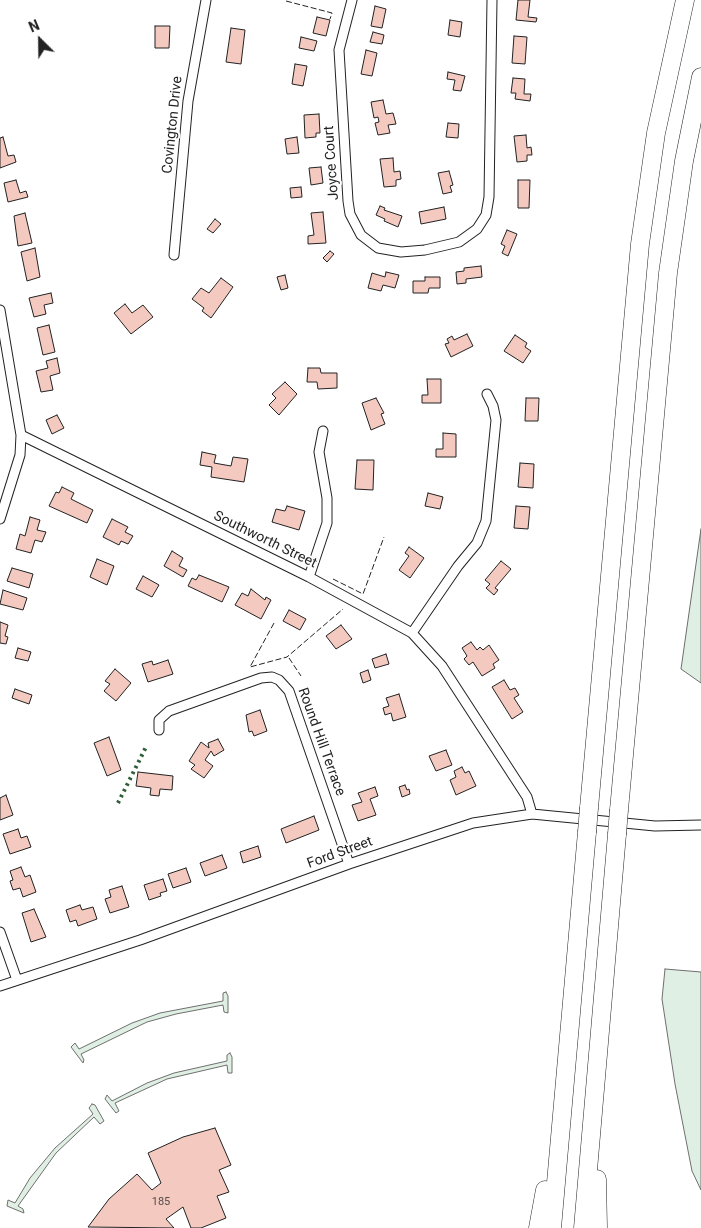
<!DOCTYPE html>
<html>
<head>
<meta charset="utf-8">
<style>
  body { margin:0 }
  #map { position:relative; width:701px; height:1228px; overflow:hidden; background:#fff; font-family:Roboto,sans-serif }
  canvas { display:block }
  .north { position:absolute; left:15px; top:15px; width:50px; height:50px; -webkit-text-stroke:4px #fff; paint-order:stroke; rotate:337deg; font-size:14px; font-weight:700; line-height:20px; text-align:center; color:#222 }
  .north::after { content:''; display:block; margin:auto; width:18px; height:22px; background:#222; clip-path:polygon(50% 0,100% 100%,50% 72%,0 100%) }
</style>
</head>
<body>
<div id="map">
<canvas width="701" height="1228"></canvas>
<div class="north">N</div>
</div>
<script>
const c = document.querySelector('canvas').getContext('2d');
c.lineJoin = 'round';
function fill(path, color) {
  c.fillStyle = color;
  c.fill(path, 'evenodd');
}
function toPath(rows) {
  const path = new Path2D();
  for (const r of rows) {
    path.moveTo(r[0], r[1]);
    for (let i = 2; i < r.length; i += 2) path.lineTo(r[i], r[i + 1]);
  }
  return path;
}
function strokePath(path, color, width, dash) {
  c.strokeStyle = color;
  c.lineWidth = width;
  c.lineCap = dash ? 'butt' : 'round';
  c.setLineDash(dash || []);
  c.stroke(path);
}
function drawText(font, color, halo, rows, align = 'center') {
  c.font = font + ' Roboto,sans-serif';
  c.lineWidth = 4;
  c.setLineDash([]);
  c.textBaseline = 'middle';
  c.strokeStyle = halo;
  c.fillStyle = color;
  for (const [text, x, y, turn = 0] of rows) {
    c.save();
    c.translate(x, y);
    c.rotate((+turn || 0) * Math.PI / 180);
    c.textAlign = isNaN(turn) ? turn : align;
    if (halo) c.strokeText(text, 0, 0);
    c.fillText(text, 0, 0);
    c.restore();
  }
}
const green = toPath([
  [701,529,701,683,681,669,701,529],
  [665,969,701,972,701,1190,692,1171,675,1084,662,999,665,969],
  [226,992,228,996,228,1013,224,1012,223,1005,176,1014,147,1022,81,1054,84,1060,83,1063,71,1047,75,1043,79,1049,132,1023,160,1013,223,1001,223,993,226,992],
  [230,1053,232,1057,232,1073,228,1073,227,1065,167,1079,115,1103,119,1111,116,1113,105,1099,107,1095,112,1101,147,1083,174,1073,227,1061,227,1055,230,1053],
  [92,1104,95,1105,104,1121,100,1124,94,1117,56,1153,18,1206,23,1209,24,1213,7,1206,8,1200,15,1203,30,1178,55,1148,93,1114,89,1108,92,1104]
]);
fill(green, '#e0efe3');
strokePath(green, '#6f6f6f', 1);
const building = toPath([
  [518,0,530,0,528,17,537,18,536,22,516,20,518,0],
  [375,6,386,9,382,28,371,26,375,6],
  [317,17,330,20,326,36,313,33,317,17],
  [450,20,462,22,460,37,448,35,450,20],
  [155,26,170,26,169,48,155,48,155,26],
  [231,28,245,30,241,64,226,62,231,28],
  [373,32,384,35,382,44,370,42,373,32],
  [514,36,527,37,525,64,512,63,514,36],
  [301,37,317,41,314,51,299,48,301,37],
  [366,50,377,53,372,76,361,74,366,50],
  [295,64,307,66,303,86,292,84,295,64],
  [448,72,465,76,461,91,453,90,455,80,447,79,448,72],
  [513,78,525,79,524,94,531,94,530,101,515,99,516,93,511,93,513,78],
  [383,100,386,114,393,113,396,124,388,125,390,133,378,135,375,123,379,122,378,117,374,118,371,102,383,100],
  [319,114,320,133,316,133,316,137,305,138,304,115,319,114],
  [448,123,459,124,458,138,446,137,448,123],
  [526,135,527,148,531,147,532,155,527,155,527,161,517,162,514,136,526,135],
  [3,137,8,156,14,155,16,162,0,168,0,138,3,137],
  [297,137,299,153,287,154,285,139,297,137],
  [393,158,394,172,400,171,401,179,396,180,396,186,384,187,380,159,393,158],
  [321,167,323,183,311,185,309,168,321,167],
  [449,171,453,185,450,186,452,192,443,194,438,173,449,171],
  [16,180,20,193,26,191,28,197,8,202,4,183,16,180],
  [518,180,530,180,529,208,518,208,518,180],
  [301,187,302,197,291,198,290,188,301,187],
  [380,206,385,208,384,210,402,216,398,227,384,221,385,219,376,215,380,206],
  [444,207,446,219,421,224,419,212,444,207],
  [323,212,326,243,308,244,308,236,314,235,311,213,323,212],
  [25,213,32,243,18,246,14,216,25,213],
  [215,219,221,224,213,233,207,229,215,219],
  [507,230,517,234,508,256,502,253,505,246,501,244,507,230],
  [35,248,40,277,27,281,21,252,35,248],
  [330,251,334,254,327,262,323,258,330,251],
  [481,266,482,277,466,279,466,283,457,284,456,272,464,271,464,268,481,266],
  [386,272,399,275,395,288,383,285,381,291,368,288,372,273,385,277,386,272],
  [285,275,288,288,281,290,277,277,285,275],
  [425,277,440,277,440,288,429,288,428,293,413,293,413,281,425,281,425,277],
  [221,278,233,287,211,318,202,311,204,308,192,299,201,288,209,293,221,278],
  [51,293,53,303,44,305,46,314,34,317,29,298,51,293],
  [125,304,132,313,143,305,153,317,131,334,114,313,125,304],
  [49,325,55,352,43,355,37,328,49,325],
  [467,334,473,346,451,357,445,344,449,343,447,339,452,336,454,340,467,334],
  [515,335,527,343,525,347,531,351,523,363,504,351,515,335],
  [57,358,60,373,50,376,53,390,41,392,36,371,48,368,46,361,57,358],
  [308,368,320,368,321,373,337,373,337,388,318,389,317,382,307,382,308,368],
  [427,379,441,379,441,403,422,403,422,395,428,395,427,379],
  [285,382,297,394,279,415,269,405,276,398,272,394,285,382],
  [376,398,384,413,381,414,385,424,371,430,362,403,376,398],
  [526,398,539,398,538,421,525,421,526,398],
  [57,415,64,428,52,434,46,420,57,415],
  [443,433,456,434,456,457,436,457,436,449,443,449,443,433],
  [202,452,216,455,214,463,231,466,233,457,248,459,244,482,211,477,212,467,200,465,202,452],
  [357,460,374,460,373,490,355,489,357,460],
  [520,463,534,464,533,488,518,487,520,463],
  [62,487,74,493,71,499,93,510,87,523,49,506,56,492,59,493,62,487],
  [428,493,443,497,440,509,425,506,428,493],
  [287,506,305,511,299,530,272,522,276,509,285,511,287,506],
  [516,506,530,507,528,529,514,528,516,506],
  [30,517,40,520,37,530,46,532,42,542,35,540,31,553,16,549,20,534,25,536,30,517],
  [112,519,128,527,125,532,133,536,128,544,121,541,119,545,103,537,112,519],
  [409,547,424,558,410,578,399,570,409,556,405,553,409,547],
  [172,551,183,558,179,566,187,570,183,577,164,566,172,551],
  [97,559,114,566,107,585,90,577,97,559],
  [501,561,511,569,495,588,498,590,494,595,486,588,490,584,485,580,501,561],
  [12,568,33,574,29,588,7,581,12,568],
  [199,575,229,587,222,602,188,586,192,578,196,580,199,575],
  [143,576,159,585,152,597,136,589,143,576],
  [251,589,265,600,266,597,271,600,261,619,235,605,242,593,248,596,251,589],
  [3,590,27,598,23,610,0,604,3,590],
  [289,610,306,619,300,630,283,621,289,610],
  [0,622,8,625,5,636,8,637,6,644,0,643,0,622],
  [341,625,352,639,336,649,326,636,341,625],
  [471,642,477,650,480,647,483,650,489,645,499,660,493,664,495,668,482,676,473,662,469,665,464,659,467,656,462,648,471,642],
  [18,648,31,652,28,661,15,658,18,648],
  [386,654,389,664,375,668,372,659,386,654],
  [168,660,173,674,148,682,142,664,152,661,153,665,168,660],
  [115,669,131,683,116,701,104,691,110,684,105,681,115,669],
  [368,670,371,680,363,683,360,673,368,670],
  [504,680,510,690,515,688,519,695,514,698,523,712,512,719,492,687,504,680],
  [15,689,32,695,29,704,12,698,15,689],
  [399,694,406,717,393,721,391,713,385,715,383,708,389,706,386,698,399,694],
  [260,710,267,731,254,736,252,731,249,732,246,715,260,710],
  [109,737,121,770,107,776,94,743,109,737],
  [218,739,224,750,214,756,211,751,205,760,213,766,204,778,191,769,195,765,189,761,201,742,209,748,208,743,218,739],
  [446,750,452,765,436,771,429,756,446,750],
  [462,767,465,773,469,771,476,786,456,795,450,780,456,777,454,771,462,767],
  [138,772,173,776,172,790,160,789,159,796,150,795,151,788,136,786,138,772],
  [405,785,407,790,409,789,410,794,402,797,399,787,405,785],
  [375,787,378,796,370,799,376,815,358,821,352,805,362,802,358,793,375,787],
  [6,795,13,815,0,820,0,798,6,795],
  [314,816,319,830,286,843,281,829,314,816],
  [18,829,21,838,27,836,31,847,10,854,3,834,18,829],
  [258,846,261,857,243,863,240,852,258,846],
  [222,855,227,868,205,876,200,863,222,855],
  [21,867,25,877,30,875,36,892,23,897,20,888,13,890,10,881,13,880,10,871,21,867],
  [186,868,191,882,173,888,168,874,186,868],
  [163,879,167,891,160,893,161,896,149,900,144,885,163,879],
  [122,886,129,907,110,913,105,899,111,897,109,890,122,886],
  [80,905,82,910,93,907,97,919,78,926,76,920,70,922,66,910,80,905],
  [34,909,46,937,31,942,22,913,34,909],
  [215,1128,231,1165,219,1170,229,1192,217,1196,226,1218,201,1228,191,1228,183,1207,166,1219,174,1228,88,1227,109,1199,137,1174,152,1190,161,1183,148,1153,183,1137,215,1128]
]);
fill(building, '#f3c9c0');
strokePath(building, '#222', 1);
const street = toPath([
  [352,0,339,50,348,201,350,214,361,235,378,248,401,252,425,250,459,242,477,229,486,215,489,197,492,0],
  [174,255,188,101,206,0],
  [0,310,21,435,20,455,0,519],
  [21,435,309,577,412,633,442,666,527,797,532,814],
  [309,577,327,523,327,498,319,452,323,431],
  [412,633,458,566,477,543,486,521,496,420,493,406,487,394],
  [159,730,159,720,169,711,261,678,272,677,279,680,289,691,349,864],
  [0,932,17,980],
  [0,986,140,940,349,864,473,823,532,814,655,826,701,825]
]);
const highway = toPath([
  [589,808,640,244,656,133,685,0],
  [619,810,668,273,684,161,701,77],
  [597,1179,598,1228],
  [538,1228,545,1190],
  [552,1228,587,832],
  [583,1228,617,834]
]);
strokePath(street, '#222', 11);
strokePath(highway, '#222', 19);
strokePath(street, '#fff', 9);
strokePath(highway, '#fff', 18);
const highwayBridge = toPath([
  [587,832,589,808],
  [617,834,619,810]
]);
strokePath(highwayBridge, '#222', 19, []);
strokePath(highwayBridge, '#fff', 18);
strokePath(toPath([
  [118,803,147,745]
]), '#2f5e38', 4, [2.5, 4]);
strokePath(toPath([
  [286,1,332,13,330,19],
  [333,579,363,594,384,537],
  [274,623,250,667,287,657,343,609],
  [289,658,301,676]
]), '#222', 1, [6, 2.5]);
drawText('11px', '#564c4a', null, [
  ["185",161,1202]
]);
drawText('14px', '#222', '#fff', [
  ["Covington Drive",173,125,-84],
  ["Joyce Court",332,163,-94],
  ["Southworth Street",265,540,26],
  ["Round Hill Terrace",321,742,70],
  ["Ford Street",340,853,-20]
]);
</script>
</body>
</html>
